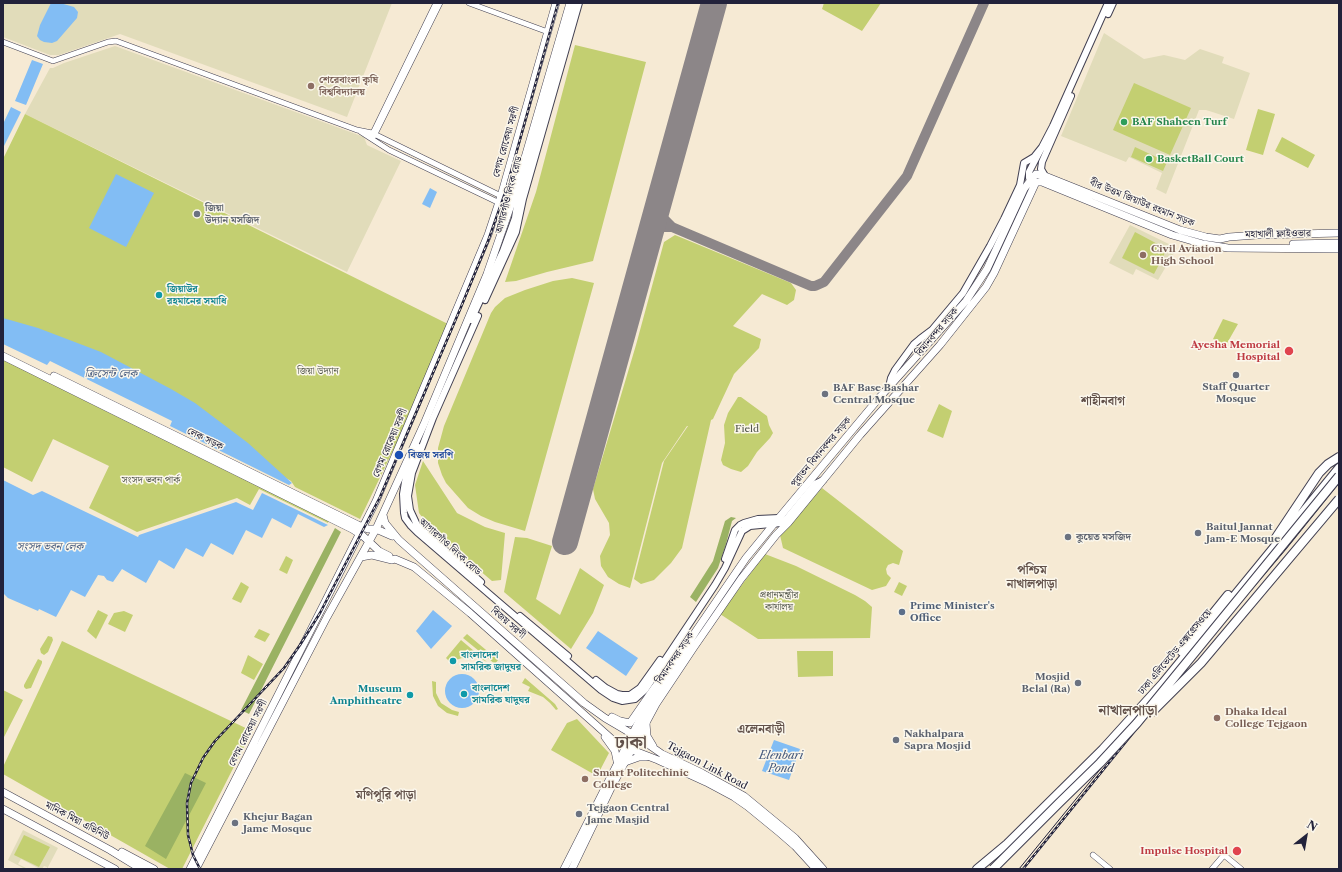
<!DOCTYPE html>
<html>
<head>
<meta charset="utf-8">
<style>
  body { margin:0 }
  #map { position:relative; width:1342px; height:872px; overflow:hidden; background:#f6ead4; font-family:"Libre Caslon Text",serif }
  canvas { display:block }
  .frame { position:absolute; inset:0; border:4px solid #22223b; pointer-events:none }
  .north { position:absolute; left:1286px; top:816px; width:40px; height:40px; -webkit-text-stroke:3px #fbf7ec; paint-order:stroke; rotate:31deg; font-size:11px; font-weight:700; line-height:16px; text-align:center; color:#22223b }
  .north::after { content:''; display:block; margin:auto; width:14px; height:18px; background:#22223b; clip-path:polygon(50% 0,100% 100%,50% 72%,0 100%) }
</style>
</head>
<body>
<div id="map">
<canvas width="1342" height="872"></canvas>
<div class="frame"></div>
<div class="north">N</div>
</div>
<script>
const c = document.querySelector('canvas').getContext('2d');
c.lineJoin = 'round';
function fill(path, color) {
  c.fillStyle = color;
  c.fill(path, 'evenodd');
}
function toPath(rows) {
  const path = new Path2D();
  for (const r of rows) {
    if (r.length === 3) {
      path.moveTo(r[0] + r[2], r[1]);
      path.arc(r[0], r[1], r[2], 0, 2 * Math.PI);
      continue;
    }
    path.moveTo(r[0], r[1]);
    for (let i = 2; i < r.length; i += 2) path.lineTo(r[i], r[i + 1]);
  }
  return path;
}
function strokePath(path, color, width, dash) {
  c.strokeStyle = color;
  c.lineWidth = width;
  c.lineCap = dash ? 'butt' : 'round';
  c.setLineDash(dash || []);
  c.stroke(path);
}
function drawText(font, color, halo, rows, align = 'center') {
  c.font = font + ' "Libre Caslon Text","Noto Serif Bengali",serif';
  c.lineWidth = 3;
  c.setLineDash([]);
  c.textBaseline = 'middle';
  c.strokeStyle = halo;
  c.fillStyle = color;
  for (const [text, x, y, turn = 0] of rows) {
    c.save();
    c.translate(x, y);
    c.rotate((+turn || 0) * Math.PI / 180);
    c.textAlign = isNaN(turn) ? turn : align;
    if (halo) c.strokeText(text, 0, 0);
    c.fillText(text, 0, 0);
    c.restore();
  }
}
fill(toPath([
  [3,3,392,3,347,117,120,34,59,55,50,55,3,37],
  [1104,33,1144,59,1164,55,1185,60,1200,49,1224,57,1222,63,1250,73,1234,119,1206,110,1199,110,1166,194,1156,189,1162,173,1129,157,1126,162,1061,136],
  [115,46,364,137,367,145,371,147,401,161,347,272,25,114,50,68,53,68,64,63],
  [1130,225,1177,248,1158,280,1136,269,1133,275,1109,263],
  [23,830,58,848,47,869,47,867,44,866,42,869,40,869,21,859,18,864,28,869,25,869,8,860]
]), '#e1dcba');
fill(toPath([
  [824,3,881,3,862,31,822,9],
  [575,45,646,62,593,261,547,272,516,281,505,282,536,192],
  [1134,83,1191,108,1170,155,1113,130],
  [1258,109,1275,114,1263,155,1246,150],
  [25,114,450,325,399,438,360,519,295,487,291,481,3,319,3,159],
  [1282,137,1315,155,1308,168,1275,151],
  [1135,147,1167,162,1163,171,1131,157],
  [1135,232,1167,249,1154,274,1122,258],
  [675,235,791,283,796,290,794,300,787,305,762,294,733,326,761,339,759,348,734,374,713,419,711,420,682,548,671,563,654,580,641,584,634,579,664,461,688,426,687,426,662,463,630,588,619,584,608,577,601,566,600,556,610,535,609,523,595,499,593,489,636,345,664,242],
  [572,278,594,283,525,531,495,522,481,516,468,508,446,483,442,475,438,463,438,448,444,426,491,313,495,307,505,298,525,290,553,281],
  [1223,319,1238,324,1226,345,1213,339],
  [3,358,329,520,328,523,259,489,250,505,237,498,137,532,89,508,109,466,53,439,32,482,3,467],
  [738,397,741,397,767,416,769,425,773,433,770,438,757,452,748,466,741,472,731,469,723,465,721,460,725,443,724,425,728,413],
  [939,404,952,411,943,438,927,431],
  [423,461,457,513,485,527,505,533,501,580,492,581,431,529,419,513,415,485],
  [822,488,903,551,899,565,893,563,888,565,886,569,887,574,891,578,886,586,872,590,783,548,780,535],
  [515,537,527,538,552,546,536,599,560,615,580,568,604,585,593,613,571,649,504,592],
  [765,554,796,566,855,595,865,601,872,607,870,638,758,639,720,614],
  [286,556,293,560,287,574,279,570],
  [241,582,249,587,241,603,232,599],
  [899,582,907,586,902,596,894,592],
  [98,610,108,615,96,639,87,631],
  [124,611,133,615,125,632,108,624,114,613],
  [259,629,270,634,265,642,254,637],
  [467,634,498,660,495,664,463,638],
  [48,636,52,637,53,640,48,652,44,655,41,653,40,649],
  [461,640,487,662,476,656,468,654,467,655,467,659,462,658,450,662,446,658],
  [62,641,252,731,182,869,170,869,3,774,3,767],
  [797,651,833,651,833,676,798,677],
  [248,655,263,664,254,680,241,673],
  [38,659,42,661,42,663,31,688,26,689,24,687,24,685],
  [525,678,555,704,558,709,556,710,550,703,543,697,528,691,530,687,522,683],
  [432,681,436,682,436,693,441,703,452,710,459,712,458,716,447,713,438,706,433,696],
  [3,690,23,700,3,739],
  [577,719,609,753,597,776,551,750,567,723],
  [24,835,50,847,39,867,14,855]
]), '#c3cf71');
fill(toPath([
  [731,517,736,518,732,521,726,544,718,568,696,602,690,597,713,561,725,521],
  [335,528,341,532,249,714,241,710],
  [185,773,206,783,166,859,145,846]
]), '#9ab263');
fill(toPath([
  [51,3,60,3,74,7,78,12,77,18,57,41,52,43,44,42,40,40,37,36,40,25],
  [32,60,43,64,26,105,15,101],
  [11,107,21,112,3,148,3,124],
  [116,174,154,193,126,247,89,228],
  [430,188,437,192,430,208,422,204],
  [3,318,38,328,101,352,171,389,195,403,248,443,292,483,289,485,170,426,172,421,50,361,47,365,3,344],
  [3,480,33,495,42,491,138,537,139,535,236,502,253,510,262,493,328,525,324,527,298,514,291,528,272,518,262,538,246,530,233,555,211,543,203,557,186,548,174,569,159,560,146,583,122,569,113,582,107,580,104,576,98,575,85,597,71,590,56,617,39,609,38,611,8,598,3,593],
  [433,610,452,626,431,649,416,631],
  [598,631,638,658,626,676,586,648],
  [462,691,17],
  [774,740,800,749,789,780,762,771]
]), '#82bdf4');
strokePath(toPath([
  [658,205,663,218,672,227],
  [650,234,652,231,660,227,672,227,811,286,815,286,824,282,907,176,984,3]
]), '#8c8688', 10);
strokePath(toPath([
  [565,542,714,3]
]), '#8c8688', 26);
const tertiary = toPath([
  [469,3,548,32],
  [3,42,53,61,108,42,116,41,357,130,372,133,501,196,512,202],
  [361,132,389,150,510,208],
  [372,135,436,3],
  [374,136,440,3],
  [1093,855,1110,869],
  [1212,869,1224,855,1241,869]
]);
const secondary = toPath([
  [1108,14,1113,3],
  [1045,176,1041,169,1042,162,1071,96],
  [1034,183,1029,178,1029,172,1053,126,1108,3],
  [485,300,516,232,523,199,579,3],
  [478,316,433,418,412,473,408,496,410,510,417,525,481,582],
  [471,320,503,251,515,218,518,198,574,3],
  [889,387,891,378,895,370,914,344,920,339,932,330,963,293,990,246,1004,219,1020,185,1024,163,1034,157,1042,147],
  [417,446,406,476,403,494,404,513,405,518,411,526,417,532,601,690,613,698,622,701,635,699,645,690,715,585,725,568,742,531,750,526,781,523,788,517,815,484,823,480],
  [725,559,735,530,740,525,744,523,758,519,779,518],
  [520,616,568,656],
  [596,680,606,688,617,694,622,695,630,695,640,688,660,660]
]);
const primary = toPath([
  [3,356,352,529,363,536,379,551,389,556],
  [54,376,358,525,368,529,376,529,392,536],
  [383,515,385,523,399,540,584,703,605,718,639,738,662,754,702,773,744,796,795,838,823,869],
  [361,557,372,555,392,560,395,559,414,567,470,613,614,741,632,750,658,760,706,782,734,797,747,806,780,833,795,846,816,869],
  [612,717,620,721,630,723,655,687,670,667],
  [646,723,647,736,653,746],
  [605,737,615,751,617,761],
  [625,762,639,757,646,757],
  [190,869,376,501,488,235,501,196,556,3],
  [196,869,327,617,376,529,424,424,487,274,512,202,570,3]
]);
const trunk = toPath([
  [1293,244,1339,243],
  [3,792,110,850,141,869],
  [3,809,115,869],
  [122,852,154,869],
  [564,869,640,719,696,631,746,558,773,525,879,398,966,301,987,269,1024,189,1033,177,1036,174,1045,176,1180,230,1206,237,1220,239,1229,237,1257,235,1339,233],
  [572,869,612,786,656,704,694,647,741,579,776,535,788,523,860,435,940,345,986,287,994,273,1036,182,1042,182,1172,235,1203,244,1228,248,1339,249]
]);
const motorway = toPath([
  [1275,539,1319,473,1328,464,1339,457],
  [1182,652,1228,595],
  [977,869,1007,844,1103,749,1163,683,1339,468]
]);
strokePath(tertiary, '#424052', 6);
strokePath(secondary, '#424052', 8);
strokePath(primary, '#424052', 8);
strokePath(trunk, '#424052', 8);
strokePath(motorway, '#424052', 10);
strokePath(tertiary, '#fff', 5);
strokePath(secondary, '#fff', 6);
strokePath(primary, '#fff', 7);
strokePath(trunk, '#fff', 7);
strokePath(motorway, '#fff', 8);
strokePath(toPath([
  [1019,869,1339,476]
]), '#22223b', 1);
const rail = toPath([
  [200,869,193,855,188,835,187,803,191,783,203,758,215,741,284,668,300,645,320,613,380,497,461,307,488,241,505,193,558,3],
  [1023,869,1218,628,1285,549,1339,482]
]);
strokePath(rail, '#22223b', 2.5);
strokePath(rail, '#fbf7ec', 1, [3]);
const motorwayBridge = toPath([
  [1151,713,1201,663,1339,499],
  [993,869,1059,803,1100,763,1137,723,1339,476]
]);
strokePath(motorwayBridge, '#424052', 10, []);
strokePath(motorwayBridge, '#fff', 8);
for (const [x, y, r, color] of [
  [311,86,4,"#8d6e63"],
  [1124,122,4,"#2e9e5b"],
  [1149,159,4,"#2e9e5b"],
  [197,214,4,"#6b7280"],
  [1143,255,4,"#8d6e63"],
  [159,295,4,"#0f9aa8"],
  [1289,351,5,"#e0444e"],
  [1236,375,4,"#6b7280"],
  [825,394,4,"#6b7280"],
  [399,455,5,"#1a4fb4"],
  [1198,533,4,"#6b7280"],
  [1068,537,4,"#6b7280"],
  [902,612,4,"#5c6f8a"],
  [453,661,4,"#0f9aa8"],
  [1078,683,4,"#6b7280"],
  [464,694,4,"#0f9aa8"],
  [410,695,4,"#0f9aa8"],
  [1217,718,4,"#8d6e63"],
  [896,740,4,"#6b7280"],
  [585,779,4,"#8d6e63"],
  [579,814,4,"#6b7280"],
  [235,823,4,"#6b7280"],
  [1237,851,5,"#e0444e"]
]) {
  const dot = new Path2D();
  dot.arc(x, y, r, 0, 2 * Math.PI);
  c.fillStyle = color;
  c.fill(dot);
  strokePath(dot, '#fbf7ec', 1.5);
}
drawText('bold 10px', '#785e54', '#fbf7ec', [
  ["শেরেবাংলা কৃষি",319,80],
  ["বিশ্ববিদ্যালয়",319,92],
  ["Civil Aviation",1151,249],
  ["High School",1151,261],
  ["Dhaka Ideal",1225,712],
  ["College Tejgaon",1225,724],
  ["Smart Politechinic",593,773],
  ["College",593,785]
], 'left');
drawText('bold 10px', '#27864d', '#fbf7ec', [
  ["BAF Shaheen Turf",1132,122],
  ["BasketBall Court",1157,159]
], 'left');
drawText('10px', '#22223b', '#fbf7ec', [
  ["বেগম রোকেয়া সরণী",506,142,-74],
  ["আগারগাঁও লিংক রোড",509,195,-75],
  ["বীর উত্তম জিয়াউর রহমান সড়ক",1142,203,22],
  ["মহাখালী ফ্লাইওভার",1278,234,-1],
  ["বিমানবন্দর সড়ক",937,332,-50],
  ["লেক সড়ক",205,439,26],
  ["বেগম রোকেয়া সরণী",390,443,-67],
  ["পুরাতন বিমানবন্দর সড়ক",821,452,-50],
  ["আগারগাঁও লিংক রোড",450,547,42],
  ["বিজয় সরণী",508,623,41],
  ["ঢাকা এলিভেটেড এক্সপ্রেসওয়ে",1175,652,-50],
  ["বিমানবন্দর সড়ক",675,658,-56],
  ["বেগম রোকেয়া সরণী",248,733,-63],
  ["Tejgaon Link Road",707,766,28],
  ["মানিক মিয়া এভিনিউ",77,821,28]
]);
drawText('bold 10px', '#5b616d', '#fbf7ec', [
  ["জিয়া",205,208],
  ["উদ্যান মসজিদ",205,220],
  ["Staff Quarter",1236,387,"center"],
  ["Mosque",1236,399,"center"],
  ["BAF Base Bashar",833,388],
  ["Central Mosque",833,400],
  ["Baitul Jannat",1206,527],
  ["Jam-E Mosque",1206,539],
  ["কুয়েত মসজিদ",1076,537],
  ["Mosjid",1070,677,"right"],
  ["Belal (Ra)",1070,689,"right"],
  ["Nakhalpara",904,734],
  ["Sapra Mosjid",904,746],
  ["Tejgaon Central",587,808],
  ["Jame Masjid",587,820],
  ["Khejur Bagan",243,817],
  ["Jame Mosque",243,829]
], 'left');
drawText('bold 10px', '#0d838f', '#fbf7ec', [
  ["জিয়াউর",167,289],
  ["রহমানের সমাধি",167,301],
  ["বাংলাদেশ",461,655],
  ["সামরিক জাদুঘর",461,667],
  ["বাংলাদেশ",472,688],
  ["সামরিক যাদুঘর",472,700],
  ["Museum",402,689,"right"],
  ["Amphitheatre",402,701,"right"]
], 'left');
drawText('bold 10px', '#be3a42', '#fbf7ec', [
  ["Ayesha Memorial",1280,345],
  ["Hospital",1280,357],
  ["Impulse Hospital",1228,851]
], 'right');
drawText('10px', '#52564b', '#fbf7ec', [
  ["জিয়া উদ্যান",318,371],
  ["Field",747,429],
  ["সংসদ ভবন পার্ক",151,480],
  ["প্রধানমন্ত্রীর",779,595],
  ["কার্যালয়",779,607]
]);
drawText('bold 10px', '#164399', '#fbf7ec', [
  ["বিজয় সরণি",408,455]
], 'left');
drawText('bold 10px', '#4e5e75', '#fbf7ec', [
  ["Prime Minister's",910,606],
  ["Office",910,618]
], 'left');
drawText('italic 11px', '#44587c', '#fbf7ec', [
  ["ক্রিসেন্ট লেক",111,374],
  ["সংসদ ভবন লেক",50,547],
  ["Elenbari",781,756],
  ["Pond",781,769]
]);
drawText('bold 12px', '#615049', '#fbf7ec', [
  ["শাহীনবাগ",1103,402],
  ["পশ্চিম",1032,571],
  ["নাখালপাড়া",1032,585],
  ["এলেনবাড়ী",761,730],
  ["মণিপুরি পাড়া",386,796]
]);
drawText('bold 14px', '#615049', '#fbf7ec', [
  ["নাখালপাড়া",1128,711]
]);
drawText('bold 18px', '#615049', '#fbf7ec', [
  ["ঢাকা",631,743]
]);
</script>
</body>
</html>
